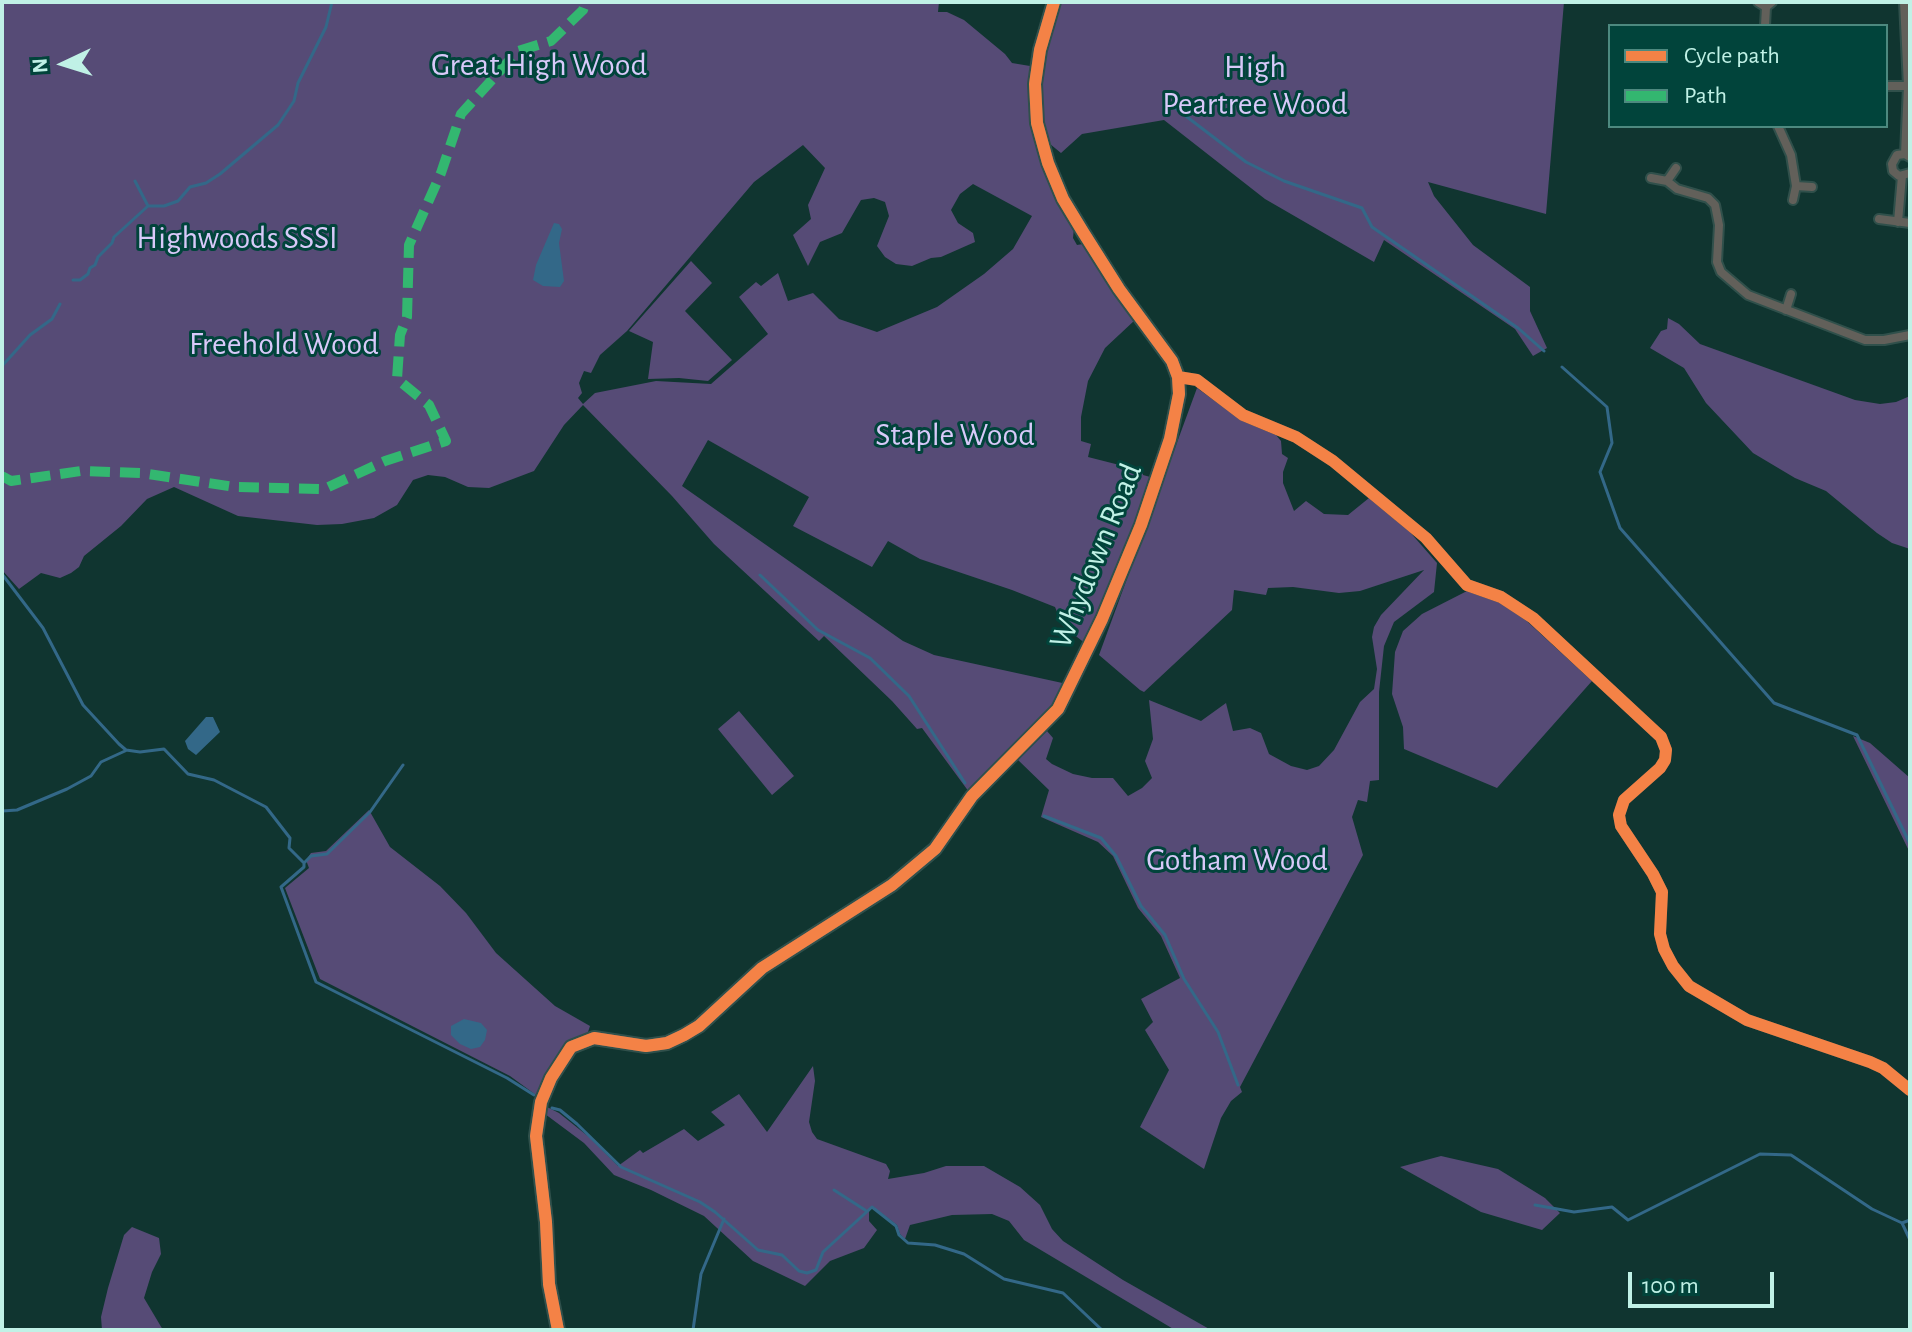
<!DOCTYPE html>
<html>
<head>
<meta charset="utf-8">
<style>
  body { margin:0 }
  #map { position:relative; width:1912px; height:1332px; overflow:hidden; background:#103530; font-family:"Alegreya Sans",sans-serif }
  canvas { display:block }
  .frame { position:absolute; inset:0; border:4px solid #c0f1e6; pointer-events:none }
  .legend { position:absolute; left:1608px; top:24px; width:280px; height:104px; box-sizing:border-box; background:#01443b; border:2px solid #4d897f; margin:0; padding:10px 14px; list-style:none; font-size:24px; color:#c0f1e6 }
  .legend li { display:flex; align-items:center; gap:16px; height:40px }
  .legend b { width:40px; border:2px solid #4d897f }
  .north { position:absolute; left:24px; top:24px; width:80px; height:80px; -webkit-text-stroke:6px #01443b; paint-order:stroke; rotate:266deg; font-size:22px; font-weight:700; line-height:32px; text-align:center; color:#c0f1e6 }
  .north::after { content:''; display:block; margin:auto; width:28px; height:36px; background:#c0f1e6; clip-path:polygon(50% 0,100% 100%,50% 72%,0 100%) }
  .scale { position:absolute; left:1628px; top:1272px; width:146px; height:36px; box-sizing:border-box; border:4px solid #c0f1e6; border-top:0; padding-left:10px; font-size:24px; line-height:28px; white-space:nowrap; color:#c0f1e6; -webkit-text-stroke:6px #01443b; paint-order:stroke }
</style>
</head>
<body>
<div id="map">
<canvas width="1912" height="1332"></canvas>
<div class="frame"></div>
<ul class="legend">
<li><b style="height:10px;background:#f48246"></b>Cycle path</li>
<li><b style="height:10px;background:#33b770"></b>Path</li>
</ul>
<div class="north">N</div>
<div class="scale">100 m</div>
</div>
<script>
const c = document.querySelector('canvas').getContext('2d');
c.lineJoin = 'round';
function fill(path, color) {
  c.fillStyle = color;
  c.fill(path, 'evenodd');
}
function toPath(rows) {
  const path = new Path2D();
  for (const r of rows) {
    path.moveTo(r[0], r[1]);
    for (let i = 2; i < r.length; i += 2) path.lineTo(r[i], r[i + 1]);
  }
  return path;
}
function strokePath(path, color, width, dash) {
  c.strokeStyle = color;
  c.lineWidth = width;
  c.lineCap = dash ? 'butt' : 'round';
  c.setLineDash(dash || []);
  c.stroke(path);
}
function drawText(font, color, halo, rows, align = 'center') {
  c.font = font + ' "Alegreya Sans",sans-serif';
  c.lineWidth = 6;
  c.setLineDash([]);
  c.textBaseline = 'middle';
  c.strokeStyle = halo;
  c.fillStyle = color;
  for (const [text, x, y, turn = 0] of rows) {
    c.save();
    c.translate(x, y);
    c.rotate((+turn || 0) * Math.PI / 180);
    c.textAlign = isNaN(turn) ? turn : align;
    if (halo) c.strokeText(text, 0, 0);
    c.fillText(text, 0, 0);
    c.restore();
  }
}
fill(toPath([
  [2,2,939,2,938,12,947,12,964,20,1005,54,1012,63,1030,66,1030,110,1036,145,1053,193,1074,228,1073,238,1077,245,1083,244,1135,320,1105,348,1088,381,1081,417,1081,441,1091,444,1088,457,1143,471,1143,475,1154,478,1086,644,1063,626,1055,607,1012,590,920,559,888,541,872,567,793,526,809,497,708,440,682,486,903,641,934,655,1067,684,1056,704,969,792,922,728,917,729,892,701,824,636,819,641,714,544,672,496,583,405,564,425,534,471,489,488,468,487,445,477,428,475,413,480,397,505,374,518,342,524,317,525,238,516,174,487,147,499,121,526,84,556,79,567,71,573,60,578,41,573,19,589,2,570],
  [803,145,825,168,808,205,811,219,793,235,808,266,820,242,842,233,861,200,874,198,885,202,889,216,877,246,885,257,896,264,912,266,931,258,941,257,975,242,973,233,958,223,951,210,960,194,973,184,1032,216,1013,249,984,274,937,307,877,332,839,319,813,293,788,301,778,273,761,286,756,282,739,297,768,334,711,384,656,381,595,393,583,404,578,398,582,393,579,383,584,371,591,373,600,355,627,331,754,182],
  [1060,2,1564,2,1546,214,1428,182,1434,196,1473,245,1530,287,1530,311,1547,348,1533,356,1515,329,1384,240,1374,262,1265,199,1164,120,1082,134,1061,153,1050,144,1043,126,1040,88,1044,60],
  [691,261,712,283,685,311,732,360,708,381,679,378,648,379,653,342,629,331],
  [1668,318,1679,324,1700,344,1855,400,1880,404,1896,402,1910,396,1910,549,1892,543,1877,533,1826,491,1795,478,1753,453,1706,403,1684,368,1650,348,1661,331,1667,329],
  [1197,388,1243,421,1276,435,1281,441,1282,454,1288,458,1283,472,1283,483,1294,511,1306,501,1324,514,1348,515,1369,498,1409,531,1437,563,1434,592,1394,622,1384,646,1379,692,1379,780,1370,781,1367,802,1358,800,1352,817,1363,855,1240,1087,1242,1092,1231,1101,1221,1118,1204,1169,1140,1127,1169,1070,1145,1030,1153,1022,1141,999,1180,978,1161,936,1138,908,1113,856,1098,842,1041,817,1049,790,1018,760,1047,731,1053,738,1046,759,1052,764,1073,774,1092,778,1113,778,1128,796,1142,788,1152,778,1145,761,1153,739,1149,700,1201,721,1226,703,1233,731,1250,728,1261,733,1269,754,1291,766,1307,770,1319,766,1334,750,1360,702,1374,689,1377,669,1372,637,1374,627,1381,615,1424,570,1360,591,1339,593,1293,587,1268,588,1266,595,1234,590,1232,610,1144,692,1140,690,1099,655],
  [1467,591,1501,603,1518,613,1592,681,1497,788,1404,749,1403,727,1392,694,1395,652,1403,631,1422,614],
  [739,711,794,776,772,795,718,729],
  [1853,736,1870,743,1910,778,1910,853],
  [369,810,390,847,440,886,466,913,496,953,555,1006,590,1026,587,1035,569,1045,559,1054,536,1095,510,1076,320,979,285,888,309,868,306,860,311,853,326,851],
  [813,1066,815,1081,809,1122,812,1132,817,1139,886,1164,890,1171,888,1179,924,1173,946,1166,984,1166,1020,1187,1040,1205,1052,1229,1063,1241,1123,1280,1211,1330,1175,1330,1024,1240,1009,1221,992,1214,952,1215,910,1225,905,1239,900,1234,897,1225,872,1206,869,1212,869,1221,877,1230,864,1248,830,1261,805,1286,753,1261,704,1216,651,1190,614,1175,584,1143,545,1114,547,1107,559,1113,589,1137,618,1166,640,1150,643,1153,684,1129,698,1141,725,1125,711,1112,739,1094,767,1132],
  [1441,1156,1498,1169,1545,1198,1560,1213,1542,1230,1481,1212,1400,1167],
  [132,1227,159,1238,161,1254,152,1272,144,1298,163,1330,102,1330,101,1317,108,1288,124,1235]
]), '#564b76');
fill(toPath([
  [554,223,559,224,562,229,559,243,564,281,560,287,543,286,533,280,536,265],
  [206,717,213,717,220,732,196,755,188,749,185,741],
  [464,1019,481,1023,487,1030,485,1040,480,1047,471,1049,460,1044,451,1035,451,1026]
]), '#336888');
strokePath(toPath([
  [1174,107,1246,162,1284,181,1362,208,1372,227,1518,328,1544,351],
  [135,181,148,206],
  [73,280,80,280,88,274,90,268,95,265,98,257,112,243,114,237,148,206,164,206,178,201,190,187,206,183,220,174,278,125,294,101,298,83,326,27,332,2],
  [2,366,30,335,52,319,60,304],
  [1562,367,1607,407,1612,443,1600,472,1620,528,1774,703,1857,735,1910,844],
  [2,574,43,628,83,705,119,744,126,750,140,752,164,749,188,774,214,780,266,807,290,838,289,848,304,863,304,867,281,887,316,982,507,1078,534,1095],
  [760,575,818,630,870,658,909,696,965,783],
  [2,811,17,810,67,789,91,776,101,762,125,751],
  [1044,816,1101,838,1116,856,1141,906,1165,935,1184,979,1218,1032,1238,1085],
  [304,863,311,856,327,854,370,812,403,765],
  [552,1108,560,1110,577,1124,621,1167,700,1202,715,1212,758,1250,782,1255,799,1271,807,1273,816,1270,823,1252,872,1207,896,1226,899,1235,908,1243,935,1245,964,1254,1004,1279,1063,1293,1102,1330],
  [834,1190,865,1210],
  [1535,1205,1574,1212,1612,1207,1628,1220,1760,1154,1791,1155,1872,1209,1902,1223],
  [1910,1220,1902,1223,1910,1240],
  [693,1330,701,1274,724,1219]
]), '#336888', 3);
const street = toPath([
  [1758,2,1766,7,1772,2],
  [1904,2,1908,86,1905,154],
  [1765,26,1766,7],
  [1886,86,1908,86],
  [1778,126,1791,155,1796,186,1793,200],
  [1910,157,1905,154,1897,155,1892,164,1893,171,1899,176,1910,173],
  [1651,178,1667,181,1677,189,1708,198,1715,205,1719,225,1717,262,1721,272,1748,295,1865,340,1884,340,1910,335],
  [1667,181,1676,168],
  [1796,186,1812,187],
  [1879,219,1910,223],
  [1898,222,1902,176],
  [1786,310,1791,294],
  [1178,377,1197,380,1243,415,1296,437,1333,461,1426,538,1467,585,1501,597,1533,618,1661,737,1666,750,1665,760,1660,768,1624,800,1619,815,1621,826,1653,874,1662,892,1660,934,1664,949,1673,966,1689,986,1747,1020,1870,1062,1883,1068,1910,1090]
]);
const secondary = toPath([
  [558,1330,549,1284,546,1222,536,1136,541,1102,551,1078,571,1047,594,1038,646,1046,667,1043,684,1035,699,1026,762,968,892,885,935,849,972,796,1058,709,1102,619,1141,525,1170,439,1179,394,1178,377,1172,361,1119,289,1083,232,1063,199,1048,163,1037,123,1035,84,1040,50,1054,2]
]);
strokePath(street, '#30504b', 12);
strokePath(secondary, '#30504b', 16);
strokePath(street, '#62605a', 8);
strokePath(secondary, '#6b6962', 12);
strokePath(toPath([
  [2,476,11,481,81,471,141,473,235,487,324,489,385,461,446,441,429,405,397,379,400,335,407,317,409,245,441,173,461,114,518,51,551,41,583,10,586,2]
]), '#33b770', 10, [20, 10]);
strokePath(toPath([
  [1178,377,1197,380,1243,415,1296,437,1333,461,1426,538,1467,585,1501,597,1533,618,1661,737,1666,750,1665,760,1660,768,1624,800,1619,815,1621,826,1653,874,1662,892,1660,934,1664,949,1673,966,1689,986,1747,1020,1870,1062,1883,1068,1910,1090],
  [558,1330,549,1284,546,1222,536,1136,541,1102,551,1078,571,1047,594,1038,646,1046,667,1043,684,1035,699,1026,762,968,892,885,935,849,972,796,1058,709,1102,619,1141,525,1170,439,1179,394,1178,377,1172,361,1119,289,1083,232,1063,199,1048,163,1037,123,1035,84,1040,50,1054,2]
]), '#f48246', 12);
drawText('32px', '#d8c9f9', '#01443b', [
  ["Great High Wood",539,65],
  ["High",1255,67],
  ["Peartree Wood",1255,104],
  ["Highwoods SSSI",237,238],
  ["Freehold Wood",284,344],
  ["Staple Wood",955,435],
  ["Gotham Wood",1237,860]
]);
drawText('32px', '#c0f1e6', '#01443b', [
  ["Whydown Road",1096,556,-68]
]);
</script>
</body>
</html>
